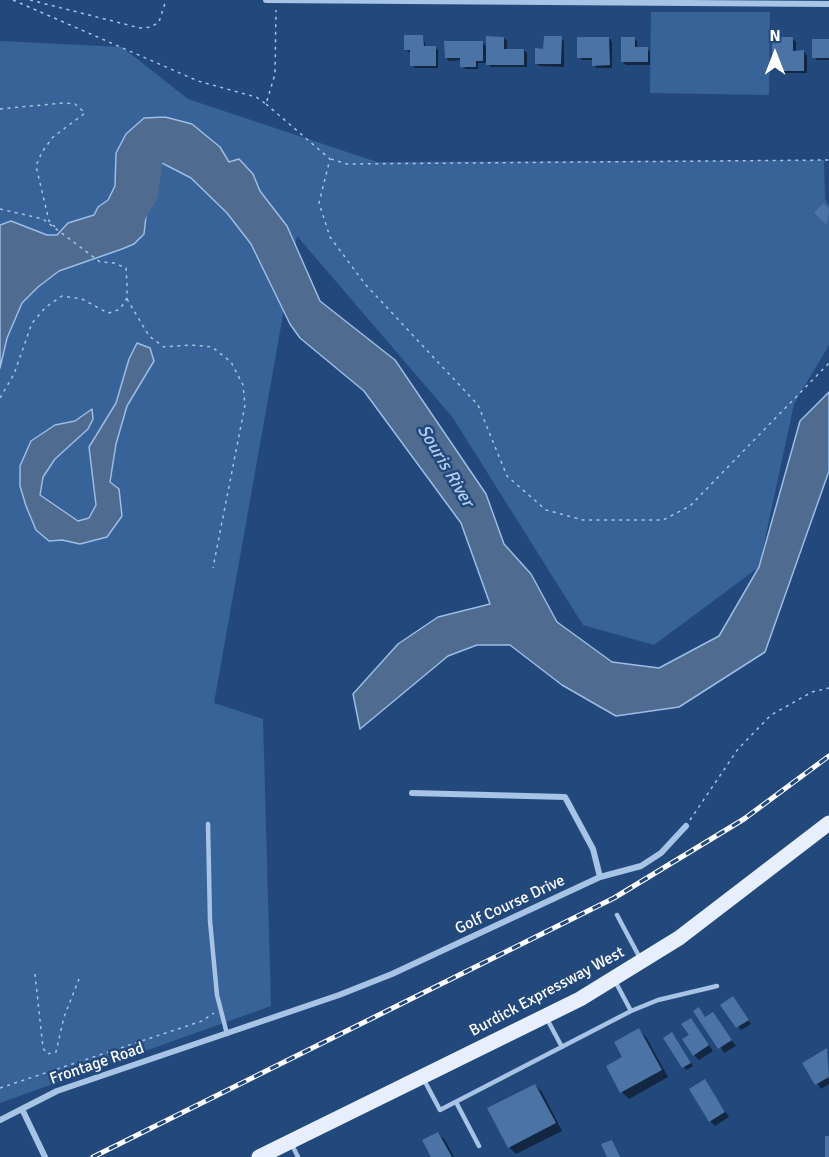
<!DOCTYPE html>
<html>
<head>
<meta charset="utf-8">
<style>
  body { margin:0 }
  #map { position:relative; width:829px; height:1157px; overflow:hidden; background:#23497c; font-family:Signika,sans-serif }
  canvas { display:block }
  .north { position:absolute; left:745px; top:24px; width:60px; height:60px; -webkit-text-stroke:4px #23497c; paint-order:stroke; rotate:0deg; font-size:16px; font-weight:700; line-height:24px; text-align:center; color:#fff }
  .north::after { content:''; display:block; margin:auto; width:21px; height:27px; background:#fff; clip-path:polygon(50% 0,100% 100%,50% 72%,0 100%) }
</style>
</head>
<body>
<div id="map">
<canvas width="829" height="1157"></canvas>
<div class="north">N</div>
</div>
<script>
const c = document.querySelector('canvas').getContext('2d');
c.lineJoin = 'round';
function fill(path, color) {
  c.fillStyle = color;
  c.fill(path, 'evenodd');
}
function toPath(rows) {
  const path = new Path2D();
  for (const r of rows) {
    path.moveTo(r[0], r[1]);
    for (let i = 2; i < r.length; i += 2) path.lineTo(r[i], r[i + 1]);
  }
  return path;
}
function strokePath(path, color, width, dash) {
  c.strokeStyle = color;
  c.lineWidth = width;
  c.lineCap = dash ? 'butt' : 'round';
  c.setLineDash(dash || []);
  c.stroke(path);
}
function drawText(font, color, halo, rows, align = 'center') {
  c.font = font + ' Signika,sans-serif';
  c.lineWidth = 5;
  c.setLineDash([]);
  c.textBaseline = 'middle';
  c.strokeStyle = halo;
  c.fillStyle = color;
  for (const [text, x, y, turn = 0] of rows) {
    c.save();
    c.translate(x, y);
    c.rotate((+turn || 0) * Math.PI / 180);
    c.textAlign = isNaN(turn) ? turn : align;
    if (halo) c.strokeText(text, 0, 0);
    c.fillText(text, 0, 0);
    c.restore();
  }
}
fill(toPath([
  [651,12,770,12,769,95,650,93],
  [0,41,122,47,188,99,377,162,824,160,825,199,829,206,829,345,794,404,759,567,654,645,583,625,453,418,297,236,214,703,263,719,271,1006,0,1103]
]), '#376399');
const water = toPath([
  [165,117,192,124,220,147,229,162,239,159,253,174,260,191,287,226,320,301,395,360,486,494,504,544,531,574,557,622,612,662,659,668,719,636,759,567,800,421,829,392,829,471,765,652,679,707,616,716,562,685,510,645,477,645,448,656,360,729,353,694,398,644,438,617,490,604,461,523,364,391,300,338,290,324,251,244,227,213,191,178,160,162,150,182,144,234,134,244,122,249,59,271,38,287,22,303,7,338,0,368,0,225,11,221,47,235,57,235,68,223,94,215,98,207,108,200,115,186,116,153,126,134,144,118,165,117],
  [137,343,150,348,154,361,127,406,116,444,110,482,119,489,122,516,107,537,80,544,62,540,49,541,36,530,26,506,20,486,20,466,31,441,55,425,75,421,92,409,93,419,88,429,55,459,43,477,40,495,78,521,89,518,96,505,89,447,116,403,129,359,137,343]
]);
fill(water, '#4f6b90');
strokePath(water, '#9bbde6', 1.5);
fill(toPath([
  [423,37,426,47,435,47,438,50,438,68,415,68,412,65,411,53,406,50],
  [504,38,507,41,507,50,524,50,527,53,527,67,491,67,487,63,478,63,478,69,465,69,462,60,449,61,446,57,482,42,488,48],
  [561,38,564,41,564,67,539,66,536,63],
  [609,38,612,42,612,68,596,68,593,60,582,60,579,57],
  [634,38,637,41,637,49,647,49,650,52,650,65,626,65,623,62],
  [793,39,796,42,796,52,804,52,807,55,807,73,782,73,779,70,779,58,774,55],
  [829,40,829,60,817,60,814,57],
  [736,1001,751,1024,741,1030,723,1005],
  [698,1009,706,1018,713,1014,736,1046,724,1053],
  [691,1019,713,1051,699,1060,694,1055],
  [639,1030,646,1037,668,1077,629,1099,622,1092,624,1058],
  [675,1037,693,1066,686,1070,665,1038],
  [827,1050,829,1084,821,1089,804,1063],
  [705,1081,729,1117,715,1126,710,1121],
  [535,1085,542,1092,562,1131,516,1154,509,1147],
  [438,1133,445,1140,454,1157,433,1157]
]), '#0007');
strokePath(toPath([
  [136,217,149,195,154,158]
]), '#4f6b90', 18);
fill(toPath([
  [404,35,423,35,424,46,436,46,436,66,410,66,410,50,404,50],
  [486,36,504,37,504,49,524,49,524,65,486,65],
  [544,36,562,36,561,64,535,64,535,48,543,49],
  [577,37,609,37,610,65,592,66,592,58,577,58],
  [621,37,635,37,635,47,648,47,648,62,621,62],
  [772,37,793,37,793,51,804,50,804,71,778,71,777,55,772,55],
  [812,39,829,39,829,58,812,58],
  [444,41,483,41,483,61,476,61,476,67,460,67,460,58,445,58],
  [823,203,829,209,827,225,814,213],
  [733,996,749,1020,736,1028,720,1005],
  [699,1007,705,1017,713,1012,732,1040,718,1049,693,1011],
  [691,1018,709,1045,693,1056,682,1039,689,1035,681,1024],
  [639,1028,662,1070,620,1093,606,1066,622,1057,614,1042],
  [672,1032,691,1063,682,1068,663,1038],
  [827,1048,829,1077,815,1085,802,1063],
  [705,1079,725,1112,709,1122,689,1089],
  [535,1084,556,1123,508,1148,487,1108],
  [438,1132,452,1157,431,1157,422,1140],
  [825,1136,829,1136,829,1157,825,1157],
  [612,1140,620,1157,607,1157,601,1144]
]), '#4b73a5');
strokePath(toPath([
  [13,0,198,81,256,97,266,104,275,74,276,10],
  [30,0,140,28,151,27,159,22,166,0],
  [266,104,330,159,319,203,330,237,365,284,478,405,507,476,546,510,583,520,663,520,690,506,829,363],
  [0,109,63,103,75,104,85,113,53,137,42,152,36,166,49,221,55,227],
  [331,159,347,164,829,160],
  [0,209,43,219,100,262,114,263,126,268,127,284,127,298,120,309,113,312,108,313,82,299,62,296,46,307,32,323,14,374,0,398],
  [127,299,149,336,164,347,191,345,212,347,231,362,243,385,245,405,213,568],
  [690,820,738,749,771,715,812,692,829,688],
  [35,974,43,1048,47,1054,56,1052,64,1017,79,979],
  [0,1088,202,1021,214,1013]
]), '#a7c3e5', 1.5, [3, 4.5]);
strokePath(toPath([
  [208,824,210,921,217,995,227,1034],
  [617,915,641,960],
  [631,1011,658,1000,717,986],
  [547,1019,562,1047],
  [423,1078,440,1110,631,1011,615,981],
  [456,1102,479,1146],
  [291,1143,298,1157]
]), '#a7c3e5', 4.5);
strokePath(toPath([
  [266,0,829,4],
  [412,793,565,797,593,849,600,877],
  [22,1109,45,1157],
  [0,1120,57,1091,339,995,392,974,600,877,641,866,661,853,686,826]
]), '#a7c3e5', 6);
strokePath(toPath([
  [259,1157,580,999,679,938,829,823]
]), '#e7effd', 15);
const rail = toPath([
  [93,1157,614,898,744,819,829,756]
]);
strokePath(rail, '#fff', 5);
strokePath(rail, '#23497c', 3, [9]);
drawText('16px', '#fff', '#23497c', [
  ["Golf Course Drive",510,905,-25],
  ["Burdick Expressway West",547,992,-28],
  ["Frontage Road",97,1064,-19]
]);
drawText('italic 18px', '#b2cded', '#23497c', [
  ["Souris River",445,466,59]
]);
</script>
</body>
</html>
